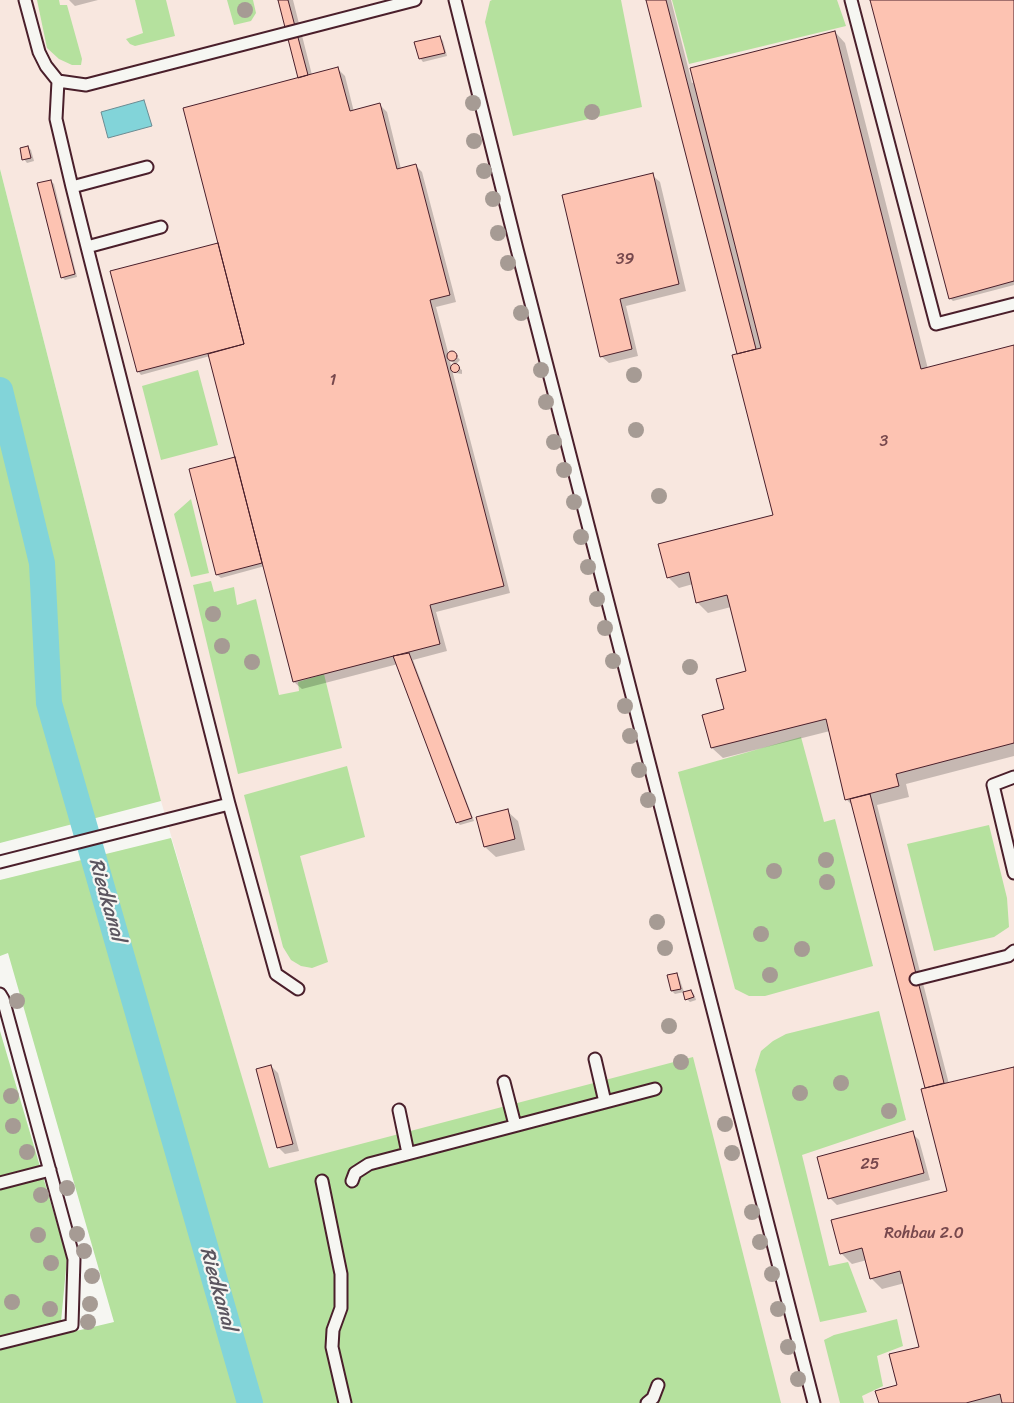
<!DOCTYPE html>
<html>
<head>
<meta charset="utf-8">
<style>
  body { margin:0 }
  canvas { display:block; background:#f6f6f2 }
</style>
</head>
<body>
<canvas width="1014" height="1403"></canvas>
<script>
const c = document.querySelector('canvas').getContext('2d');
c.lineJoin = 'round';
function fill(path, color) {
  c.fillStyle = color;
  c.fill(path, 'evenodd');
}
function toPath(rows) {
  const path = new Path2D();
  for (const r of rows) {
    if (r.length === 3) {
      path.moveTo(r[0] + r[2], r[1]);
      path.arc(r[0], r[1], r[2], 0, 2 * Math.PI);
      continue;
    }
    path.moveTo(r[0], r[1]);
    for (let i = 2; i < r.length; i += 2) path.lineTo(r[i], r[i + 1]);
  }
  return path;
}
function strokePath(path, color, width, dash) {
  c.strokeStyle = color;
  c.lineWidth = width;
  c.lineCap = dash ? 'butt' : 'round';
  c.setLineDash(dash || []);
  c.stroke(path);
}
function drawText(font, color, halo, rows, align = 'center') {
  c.font = font + ' Sriracha,sans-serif';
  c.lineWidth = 4.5;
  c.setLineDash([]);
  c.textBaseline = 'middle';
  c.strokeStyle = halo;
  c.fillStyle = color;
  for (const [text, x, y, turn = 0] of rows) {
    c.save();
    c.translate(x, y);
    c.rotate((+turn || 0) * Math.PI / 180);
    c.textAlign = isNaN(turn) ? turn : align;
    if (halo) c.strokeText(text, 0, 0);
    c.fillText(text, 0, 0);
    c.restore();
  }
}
fill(toPath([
  [0,0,1014,0,1014,1403,330,1403,268,1168,161,801,0,169]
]), '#f8e7df');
fill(toPath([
  [37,0,59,0,60,5,67,5,82,59,81,65,72,65,59,59,47,48],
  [135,0,166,0,175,36,135,46,130,44,126,39,143,33],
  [227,0,253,0,256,13,251,21,234,25],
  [492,0,621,0,642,107,513,136,485,22,490,1],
  [672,0,837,0,846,26,689,64],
  [0,169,161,801,0,843],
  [198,370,218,445,161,460,142,386],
  [191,499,209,573,191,577,174,514],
  [211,581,214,592,234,587,237,605,256,599,279,695,299,691,298,682,324,674,342,748,238,774,193,585],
  [801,737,824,822,835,819,873,966,765,996,749,996,735,989,678,772],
  [347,766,365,837,300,856,328,962,312,968,301,966,291,960,283,947,244,795],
  [989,825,1007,898,1009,927,994,937,934,951,907,844],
  [171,838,269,1168,693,1057,781,1403,0,1403,0,1349,114,1322,8,953,0,956,0,880],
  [879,1011,906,1120,802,1155,829,1266,848,1262,867,1312,820,1322,755,1070,761,1051,773,1041,786,1034],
  [0,1031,67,1258,61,1322,0,1336],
  [897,1319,903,1346,877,1356,883,1386,862,1396,864,1403,840,1403,824,1340,834,1335]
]), '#b5e19e');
const water = toPath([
  [144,100,152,126,108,138,101,112,144,100]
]);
fill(water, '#82d4d9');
strokePath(water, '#6c8c93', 1);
fill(toPath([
  [69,0,98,0,75,6],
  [280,0,293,0,312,75,338,69,345,76,354,112,380,105,387,112,401,169,415,165,422,172,456,302,436,307,449,356,454,353,460,360,455,365,462,370,462,374,456,373,452,370,510,593,436,612,447,651,413,660,474,821,460,825,457,822,398,664,302,689,294,682,265,566,221,578,217,575,237,458,210,356,141,375,138,371,218,244,300,78],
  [449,358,455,364,451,366],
  [647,0,671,0,692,83,835,32,845,43,928,369,1014,347,1014,756,906,784,909,797,877,805,949,1084,1014,1067,1014,1403,880,1403,898,1386,921,1348,905,1283,882,1289,871,1278,867,1260,852,1264,841,1253,949,1192,928,1089,854,807,847,800,830,731,723,758,712,748,704,716,725,710,748,672,731,607,708,613,697,602,693,584,679,588,668,577,775,516,738,355],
  [871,0,1014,0,1014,285,953,301,950,298],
  [440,37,443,41,447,56,423,62,420,58],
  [28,147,31,150,34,161,27,163,24,159],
  [652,175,660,182,686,291,626,306,638,356,609,363,601,356],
  [51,181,54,184,77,277,65,280,62,277],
  [507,811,518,821,525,850,496,857,485,847],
  [676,974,679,977,684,992,675,994,672,991,668,976],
  [691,991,694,994,696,1000,690,1002,687,999],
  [271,1066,278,1073,299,1151,285,1154,278,1147],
  [912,1133,919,1140,930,1180,837,1205,830,1198]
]), '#0003');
strokePath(toPath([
  [0,390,42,563,49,703,250,1403]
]), '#82d4d9', 26);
const building = toPath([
  [278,0,288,0,308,75,298,78,278,0],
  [646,0,666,0,756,349,737,354,646,0],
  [870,0,1014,0,1014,281,949,299,870,0],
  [835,31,921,369,1014,345,1014,743,896,774,899,786,845,800,826,719,711,748,702,715,724,709,716,679,746,671,727,595,696,603,689,572,667,578,658,544,773,515,732,355,761,348,690,68,835,31],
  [440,36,445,53,419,59,414,42,440,36],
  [338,67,350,111,380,103,397,169,416,164,450,295,430,300,504,586,430,605,440,644,293,682,208,354,244,344,183,108,338,67],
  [28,146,31,158,22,160,20,148,28,146],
  [653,173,679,284,620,299,632,349,600,357,562,195,653,173],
  [51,180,75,274,61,278,37,183,51,180],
  [218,243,244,344,137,372,110,271,218,243],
  [452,356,5],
  [455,368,4.5],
  [235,457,262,563,216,575,189,469,235,457],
  [409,653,472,818,456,823,393,656,409,653],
  [870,794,944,1083,925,1088,850,799,870,794],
  [508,809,515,839,484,847,476,817,508,809],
  [677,973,681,989,671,991,667,975,677,973],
  [691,990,694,997,685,1000,683,992,691,990],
  [271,1065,293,1144,277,1148,256,1069,271,1065],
  [1014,1067,1014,1403,1002,1403,1000,1394,966,1403,879,1403,875,1391,897,1385,889,1354,919,1347,900,1271,870,1279,862,1248,840,1254,831,1220,947,1191,921,1089,1014,1067],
  [913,1131,924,1173,828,1199,817,1157,913,1131]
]);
fill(building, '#fdc3b2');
strokePath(building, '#4a1f2b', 1);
const lane = toPath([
  [25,0,39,52,46,66,58,81,86,85,415,0],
  [455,0,517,249,814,1403],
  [851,0,936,324,1014,304],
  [58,81,56,119,72,187],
  [161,227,87,247,229,804],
  [87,247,72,187,147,167],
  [1014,777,993,785,1014,873],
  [0,862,229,804,276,974,298,989],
  [916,979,1008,956,1014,951],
  [0,994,3,999,74,1259,72,1325,0,1343],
  [595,1059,605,1102],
  [504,1082,515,1125],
  [399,1110,408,1153],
  [322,1181,341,1274,341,1308,333,1330,332,1347,345,1403],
  [352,1181,355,1173,369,1164,655,1089],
  [0,1183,50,1170],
  [647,1403,653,1398,658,1385]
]);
strokePath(lane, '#4a1f2b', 15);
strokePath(lane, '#f6f6f2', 11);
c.fillStyle = '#a69b94';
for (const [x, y] of [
  [245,10],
  [473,103],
  [592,112],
  [474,141],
  [484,171],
  [493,199],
  [498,233],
  [508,263],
  [521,313],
  [541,370],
  [634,375],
  [546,402],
  [636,430],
  [554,442],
  [564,470],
  [659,496],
  [574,502],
  [581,537],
  [588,567],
  [597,599],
  [213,614],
  [605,628],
  [222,646],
  [613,661],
  [252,662],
  [690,667],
  [625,706],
  [630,736],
  [639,770],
  [648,800],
  [826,860],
  [774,871],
  [827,882],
  [657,922],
  [761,934],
  [665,948],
  [802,949],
  [770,975],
  [17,1001],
  [669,1026],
  [681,1062],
  [841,1083],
  [800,1093],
  [11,1096],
  [889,1111],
  [725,1124],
  [13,1126],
  [27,1152],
  [732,1153],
  [67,1188],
  [41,1195],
  [752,1212],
  [77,1234],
  [38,1235],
  [760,1242],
  [84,1251],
  [51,1263],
  [772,1274],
  [92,1276],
  [12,1302],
  [90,1304],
  [50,1309],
  [778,1309],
  [88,1322],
  [788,1347],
  [798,1379]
]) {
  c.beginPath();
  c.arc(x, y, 8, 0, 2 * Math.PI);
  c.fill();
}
drawText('16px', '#77484d', null, [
  ["39",625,260],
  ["1",333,381],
  ["3",884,442],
  ["25",870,1165],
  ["Rohbau 2.0",924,1234]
]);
drawText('italic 20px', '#5b555f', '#f6f6f2', [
  ["Riedkanal",106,900,74],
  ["Riedkanal",217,1289,74]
]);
</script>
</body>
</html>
